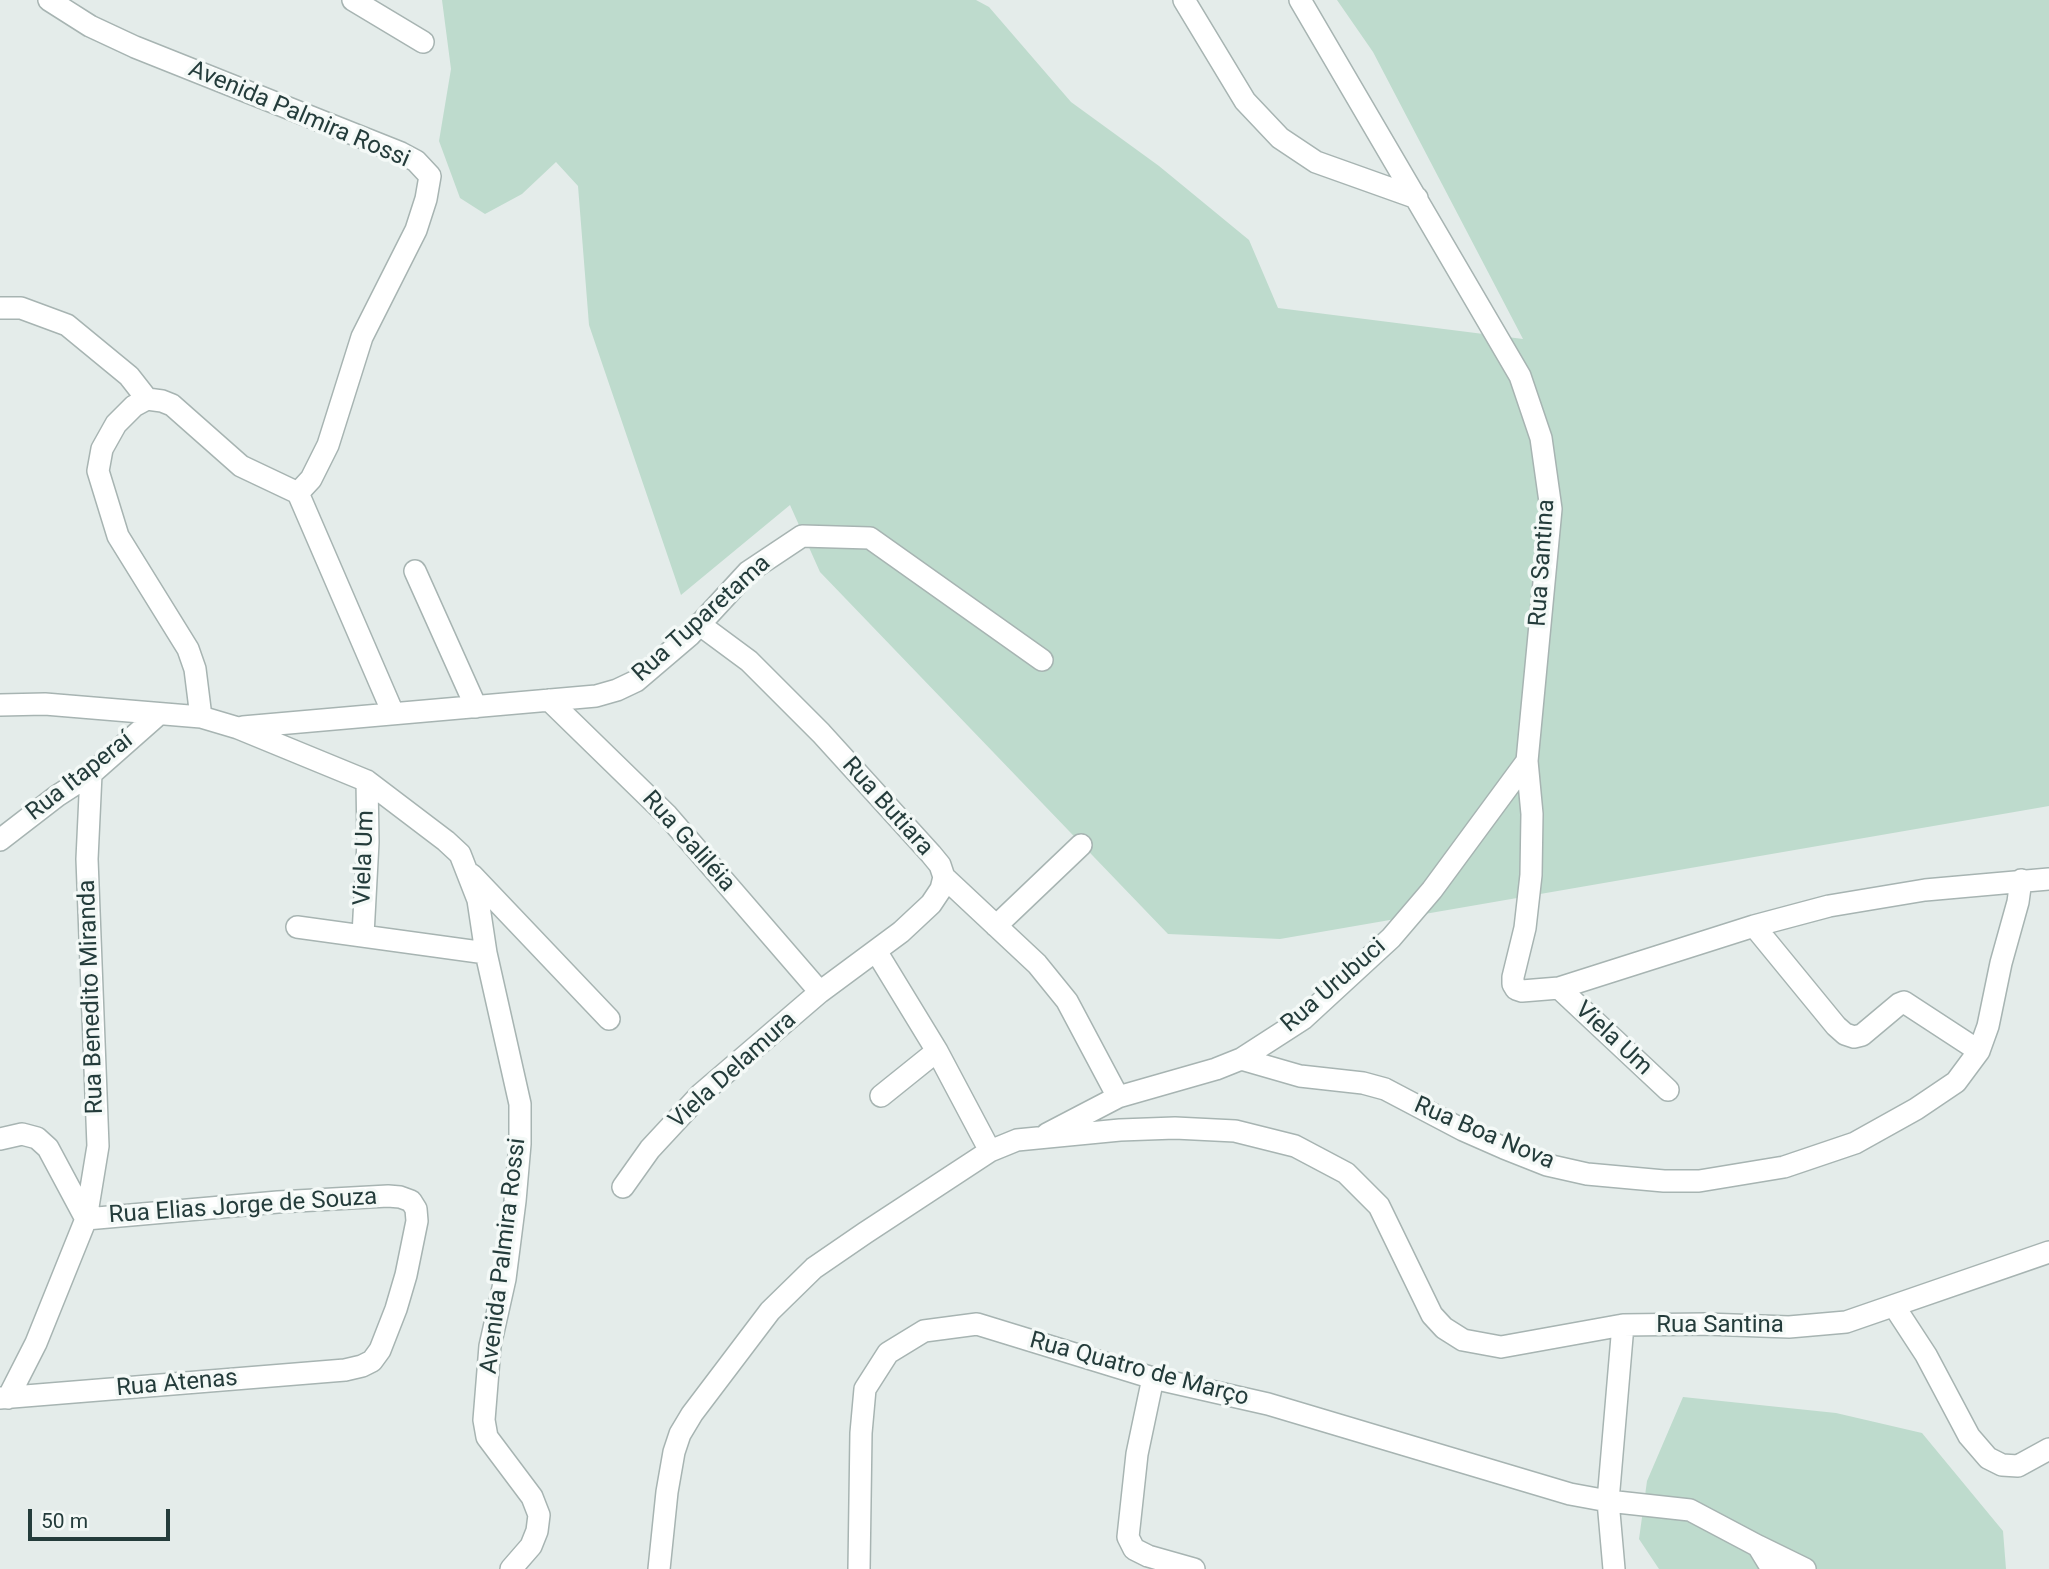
<!DOCTYPE html>
<html>
<head>
<meta charset="utf-8">
<style>
  body { margin:0 }
  #map { position:relative; width:2049px; height:1569px; overflow:hidden; background:#e4ecea; font-family:Roboto,sans-serif }
  canvas { display:block }
  .scale { position:absolute; left:28px; top:1509px; width:142px; height:32px; box-sizing:border-box; border:4px solid #243c3b; border-top:0; padding-left:9px; font-size:21px; line-height:24px; white-space:nowrap; color:#243c3b; -webkit-text-stroke:5px #f4f9f7; paint-order:stroke }
</style>
</head>
<body>
<div id="map">
<canvas width="2049" height="1569"></canvas>
<div class="scale">50 m</div>
</div>
<script>
const c = document.querySelector('canvas').getContext('2d');
c.lineJoin = 'round';
function fill(path, color) {
  c.fillStyle = color;
  c.fill(path, 'evenodd');
}
function toPath(rows) {
  const path = new Path2D();
  for (const r of rows) {
    path.moveTo(r[0], r[1]);
    for (let i = 2; i < r.length; i += 2) path.lineTo(r[i], r[i + 1]);
  }
  return path;
}
function strokePath(path, color, width, dash) {
  c.strokeStyle = color;
  c.lineWidth = width;
  c.lineCap = dash ? 'butt' : 'round';
  c.setLineDash(dash || []);
  c.stroke(path);
}
function drawText(font, color, halo, rows, align = 'center') {
  c.font = font + ' Roboto,sans-serif';
  c.lineWidth = 7;
  c.setLineDash([]);
  c.textBaseline = 'middle';
  c.strokeStyle = halo;
  c.fillStyle = color;
  for (const [text, x, y, turn = 0] of rows) {
    c.save();
    c.translate(x, y);
    c.rotate((+turn || 0) * Math.PI / 180);
    c.textAlign = isNaN(turn) ? turn : align;
    if (halo) c.strokeText(text, 0, 0);
    c.fillText(text, 0, 0);
    c.restore();
  }
}
fill(toPath([
  [442,0,976,0,989,7,1071,102,1159,166,1249,240,1278,308,1523,339,1373,52,1337,0,2049,0,2049,806,1280,939,1168,934,820,572,790,505,681,595,589,325,578,186,556,162,522,194,485,214,460,198,439,141,451,69],
  [1683,1397,1836,1413,1922,1433,2003,1531,2006,1569,1659,1569,1639,1539,1647,1481]
]), '#bedbcd');
const minor = toPath([
  [49,0,90,26,135,47,401,153,416,161,430,176,426,199,416,230,362,337,328,445,311,479,298,493,241,466,172,405,162,401,147,399,134,406,116,424,102,449,98,471,118,536,188,649,195,669,201,717],
  [353,0,423,42],
  [1184,0,1245,101,1280,138,1316,162,1417,198],
  [1300,0,1520,376,1541,438,1551,509,1527,761,1532,814,1531,875,1525,928,1513,977,1513,984,1516,989,1522,991,1559,988,1754,926,1829,906,1925,890,2049,879],
  [0,308,21,308,67,325,129,376,147,399],
  [298,493,393,713],
  [415,571,476,707],
  [549,700,667,815,820,992],
  [0,705,45,704,201,717,238,728,367,781,446,841,460,854,478,900,486,953,520,1104,520,1144,515,1201,505,1279,490,1346,484,1420,487,1437,532,1497,539,1515,537,1531,531,1546,511,1569],
  [243,727,596,696,617,690,636,681,690,635,748,572,802,536,870,538,1042,660],
  [0,840,57,796,91,774,159,714],
  [472,875,609,1019],
  [944,877,1037,964,1067,1001,1118,1097],
  [996,926,1081,845],
  [1754,926,1836,1026,1845,1034,1854,1037,1862,1035,1899,1004,1904,1002,1979,1051],
  [297,927,486,953],
  [363,935,368,842,367,781],
  [876,951,937,1051,990,1151],
  [1559,988,1668,1090],
  [1241,1059,1300,1076,1363,1083,1385,1089,1463,1130,1504,1148,1547,1165,1587,1174,1664,1181,1699,1181,1784,1167,1855,1143,1916,1109,1956,1082,1979,1051,1988,1026,2001,963,2018,902,2021,880],
  [881,1096,937,1051],
  [1047,1134,1118,1097,1216,1069,1241,1059,1303,1019,1391,938,1432,890,1527,761],
  [0,1139,22,1134,37,1138,48,1148,86,1219],
  [623,1187,650,1149,701,1094,820,992,901,932,931,904,941,889,944,877,940,865,931,854,821,733,749,661,699,624],
  [1894,1306,1926,1355,1969,1436,1988,1458,2002,1465,2018,1466,2049,1449],
  [1153,1378,1137,1454,1128,1537,1134,1549,1148,1556,1194,1569],
  [0,1398,345,1370,362,1366,372,1361,380,1350,396,1309,406,1275,417,1221,416,1209,411,1201,400,1197,388,1196,278,1202,86,1219],
  [8,1398,36,1343,86,1219,98,1146,87,859,91,774],
  [1758,1546,1805,1569],
  [659,1569,667,1492,674,1452,680,1434,692,1414,770,1311,814,1268,865,1233,990,1151,1017,1140,1120,1130,1175,1128,1235,1131,1295,1146,1346,1173,1379,1206,1432,1315,1444,1328,1463,1340,1501,1347,1623,1325,1705,1324,1789,1327,1846,1322,2049,1252],
  [859,1569,861,1433,865,1389,888,1353,924,1331,977,1324,1153,1378,1268,1404,1570,1494,1608,1501,1690,1510,1758,1546,1772,1569],
  [1614,1569,1608,1501,1623,1325]
]);
strokePath(minor, '#a7b4b2', 24);
strokePath(minor, '#fff', 21);
drawText('24px', '#243c3b', '#f4f9f7', [
  ["Avenida Palmira Rossi",299,115,23],
  ["Rua Santina",1543,563,-86],
  ["Rua Tuparetama",702,619,-42],
  ["Rua Itaperaí",80,777,-38],
  ["Rua Butiara",887,807,48],
  ["Rua Galiléia",688,842,48],
  ["Viela Um",365,858,-88],
  ["Rua Urubuci",1334,986,-41],
  ["Rua Benedito Miranda",92,997,-92],
  ["Viela Um",1613,1039,43],
  ["Viela Delamura",733,1071,-42],
  ["Rua Boa Nova",1484,1134,23],
  ["Rua Elias Jorge de Souza",243,1207,-4],
  ["Avenida Palmira Rossi",504,1256,-83],
  ["Rua Santina",1720,1326],
  ["Rua Quatro de Março",1139,1370,15],
  ["Rua Atenas",177,1384,-5]
]);
</script>
</body>
</html>
